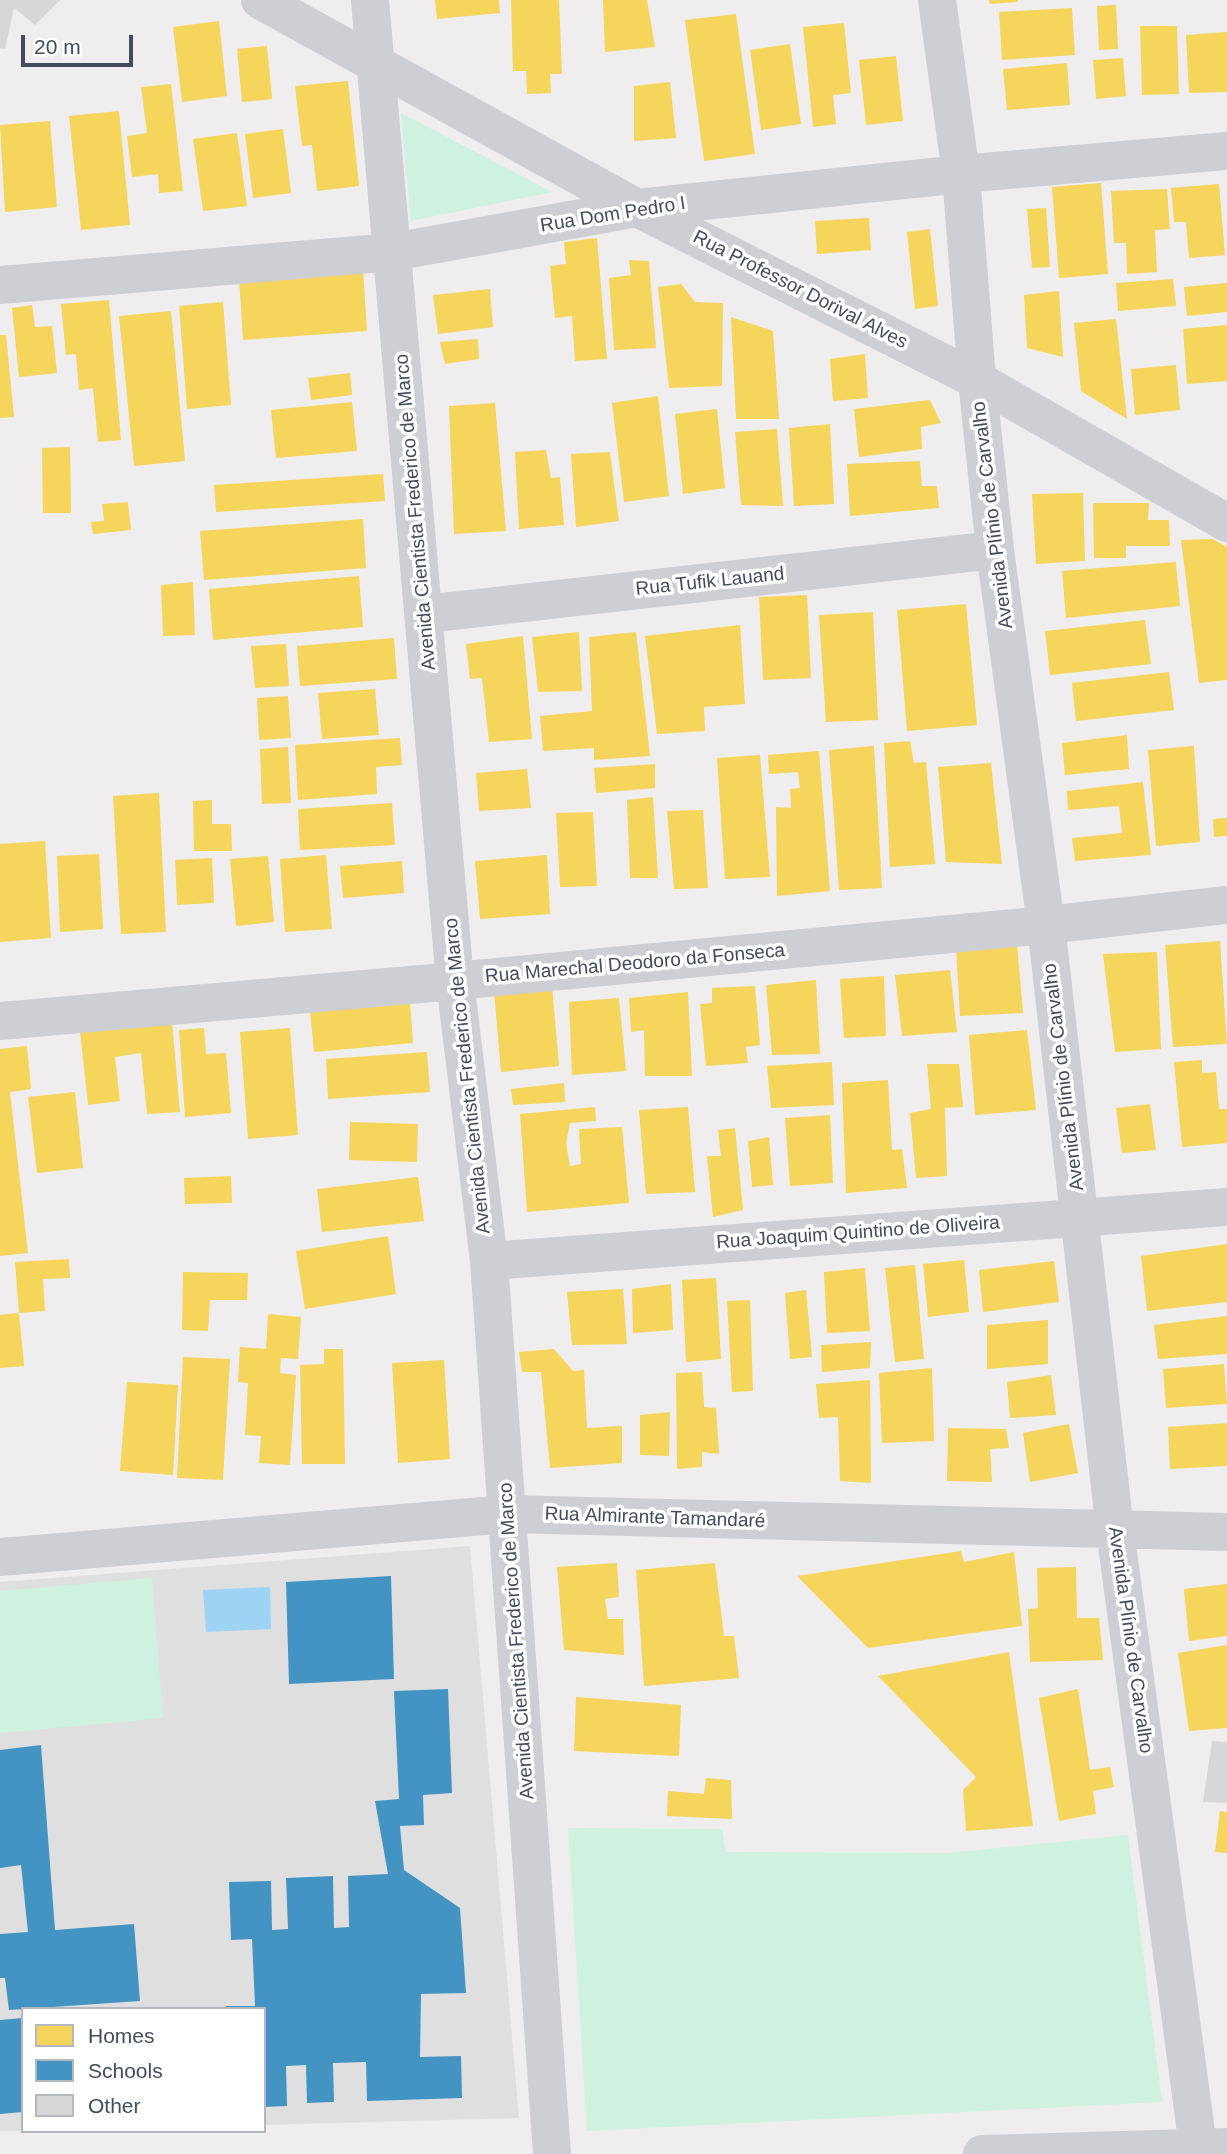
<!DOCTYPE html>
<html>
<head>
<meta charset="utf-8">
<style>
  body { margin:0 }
  #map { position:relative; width:1227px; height:2154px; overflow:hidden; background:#efeded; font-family:Arial,sans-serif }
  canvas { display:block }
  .legend { position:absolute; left:21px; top:2007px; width:245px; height:126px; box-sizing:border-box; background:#fff; border:2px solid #b4b7be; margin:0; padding:9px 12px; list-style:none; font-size:21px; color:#434c5c }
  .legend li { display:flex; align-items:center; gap:14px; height:35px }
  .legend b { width:35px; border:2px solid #b4b7be }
  .scale { position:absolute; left:21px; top:35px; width:112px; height:32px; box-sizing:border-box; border:4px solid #434c5c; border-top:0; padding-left:9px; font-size:21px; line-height:24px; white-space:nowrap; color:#434c5c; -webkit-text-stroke:5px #fff; paint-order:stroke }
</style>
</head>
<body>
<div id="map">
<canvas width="1227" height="2154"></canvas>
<ul class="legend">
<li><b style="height:19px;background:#f6d55c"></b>Homes</li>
<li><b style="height:19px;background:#4393c3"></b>Schools</li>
<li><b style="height:19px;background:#d7d6d9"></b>Other</li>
</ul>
<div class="scale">20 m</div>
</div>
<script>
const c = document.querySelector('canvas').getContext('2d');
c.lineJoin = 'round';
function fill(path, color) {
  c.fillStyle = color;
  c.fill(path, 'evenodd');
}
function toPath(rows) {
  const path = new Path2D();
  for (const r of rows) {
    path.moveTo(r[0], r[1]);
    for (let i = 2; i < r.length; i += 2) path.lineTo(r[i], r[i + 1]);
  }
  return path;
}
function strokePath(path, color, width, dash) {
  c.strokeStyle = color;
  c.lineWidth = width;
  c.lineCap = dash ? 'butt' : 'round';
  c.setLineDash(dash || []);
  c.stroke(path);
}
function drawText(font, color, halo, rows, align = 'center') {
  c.font = font + ' Arial,sans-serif';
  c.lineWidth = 7;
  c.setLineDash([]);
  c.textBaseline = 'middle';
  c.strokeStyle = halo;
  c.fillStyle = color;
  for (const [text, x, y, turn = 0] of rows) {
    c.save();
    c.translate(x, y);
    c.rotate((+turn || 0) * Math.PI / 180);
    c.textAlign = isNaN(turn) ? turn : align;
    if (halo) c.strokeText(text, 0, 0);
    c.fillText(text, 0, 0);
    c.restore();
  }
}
fill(toPath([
  [470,1546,519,2118,264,2125,264,2009,23,2009,23,2131,0,2131,0,1582]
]), '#e0dfe0');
fill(toPath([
  [401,113,552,192,411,221],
  [152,1578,163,1718,0,1733,0,1591],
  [568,1828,722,1829,726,1852,948,1853,1128,1835,1162,2102,587,2131]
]), '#cff1e1');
fill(toPath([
  [270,1587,271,1629,206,1632,203,1590]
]), '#9ed3f3');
fill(toPath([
  [435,0,499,0,500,13,437,19],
  [511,0,559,0,562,74,550,74,551,93,527,94,526,71,513,71],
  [603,0,647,0,655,47,605,52],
  [989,0,1018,0,1018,2,990,4],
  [1116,5,1118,49,1099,50,1097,6],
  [1072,8,1075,55,1002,60,999,12],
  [736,14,755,154,704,161,685,20],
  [219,21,227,96,182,102,173,27],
  [844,23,851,93,833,95,836,124,813,127,803,27],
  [1140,26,1177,26,1179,94,1142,95],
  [1227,32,1227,92,1189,93,1186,35],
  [790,44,801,124,761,130,750,50],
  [267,46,272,99,242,102,237,49],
  [896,56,903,121,866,125,859,60],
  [1123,58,1126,96,1096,99,1093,60],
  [1067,63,1070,105,1007,110,1003,69],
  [348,81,359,186,317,191,312,145,302,146,295,86],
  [670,82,676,138,634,141,634,86],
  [171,84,183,191,159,193,158,174,132,177,127,136,147,133,141,87],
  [119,111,130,225,81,230,69,116],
  [50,121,57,207,5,212,0,125],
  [283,129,291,193,253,198,245,134],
  [237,133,247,206,203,211,193,139],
  [1101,183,1108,274,1059,278,1052,187],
  [1219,184,1225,255,1189,258,1186,222,1174,222,1171,188],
  [1167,189,1170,229,1155,230,1157,272,1127,274,1126,243,1114,243,1111,191],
  [1046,208,1050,267,1032,268,1027,209],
  [869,218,871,250,817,254,815,221],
  [930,229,938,306,915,309,907,232],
  [597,238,607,359,575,361,572,316,555,318,550,266,566,264,564,242],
  [629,260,649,261,656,348,614,350,609,278,631,275],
  [363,269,367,331,243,340,239,277],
  [1173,279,1176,306,1118,311,1116,283],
  [1227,283,1227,312,1187,316,1184,287],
  [681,284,695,302,723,303,722,386,669,388,658,287],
  [490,289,493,327,438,334,433,295],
  [1059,291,1063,357,1027,348,1024,295],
  [109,300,121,440,98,442,93,388,79,390,76,354,66,355,61,304],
  [223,302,231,405,187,409,179,306],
  [32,305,35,327,52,326,57,373,19,377,12,308],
  [171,311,185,461,134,466,119,316],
  [731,317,773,331,779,419,736,419],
  [1116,319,1127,419,1081,391,1074,323],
  [1227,325,1227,381,1187,384,1183,329],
  [0,335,6,335,14,417,0,418],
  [478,339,479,359,445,364,440,342],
  [865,354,868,398,833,401,830,359],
  [1176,365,1180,410,1135,415,1131,369],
  [350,373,352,395,311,400,308,378],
  [658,396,669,496,624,502,612,403],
  [930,400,941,423,921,427,922,449,859,457,854,409],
  [352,402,357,451,276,458,271,410],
  [495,403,506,531,454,534,449,406],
  [717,409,725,488,683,494,675,414],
  [830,424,834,504,794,506,789,428],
  [777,429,783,506,741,505,735,432],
  [70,447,71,513,43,513,42,448],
  [546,450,551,478,560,477,564,525,519,529,515,452],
  [610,452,619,521,576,527,571,454],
  [920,461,922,486,937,486,939,508,850,516,847,464],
  [383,474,385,501,216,512,214,485],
  [1083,493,1085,561,1036,564,1032,494],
  [128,502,131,530,93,534,91,522,104,521,102,504],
  [1093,503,1149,503,1148,520,1169,520,1170,546,1126,546,1126,558,1094,558],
  [363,519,366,568,204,580,200,531],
  [1213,539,1227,547,1227,680,1199,683,1181,540],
  [1176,562,1180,606,1066,618,1062,571],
  [359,576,363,627,213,640,209,589],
  [193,582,195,635,163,636,161,585],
  [807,595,811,678,763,680,759,597],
  [966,604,977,725,907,731,897,610],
  [873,612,878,720,826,722,819,615],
  [1145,620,1151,664,1050,675,1045,631],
  [740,625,745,704,704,707,705,731,657,734,645,636],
  [579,632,582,691,538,692,532,637],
  [636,632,650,756,594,760,594,748,543,751,540,716,592,711,589,637],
  [523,636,532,739,489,742,482,678,470,679,466,644],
  [394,638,397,679,300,686,297,646],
  [286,644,289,686,255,688,251,646],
  [1169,672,1174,710,1076,721,1072,683],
  [375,689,379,735,322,739,318,693],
  [288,696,291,738,259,740,257,698],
  [1127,735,1129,769,1065,775,1062,743],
  [400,738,402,765,376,767,377,794,298,800,295,745],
  [910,741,914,763,926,762,935,864,890,867,884,743],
  [874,746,882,888,839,890,829,750],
  [1194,746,1200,842,1156,846,1148,750],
  [288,747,291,803,262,804,260,749],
  [819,751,830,891,777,896,776,807,791,808,790,789,800,788,798,772,769,774,768,755],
  [760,755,770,877,725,879,717,758],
  [991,763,1002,864,946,862,938,767],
  [655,764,655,788,596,793,594,768],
  [527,769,531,808,479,811,476,773],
  [1143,782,1151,855,1075,861,1072,838,1122,833,1119,806,1068,810,1067,791],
  [159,793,166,932,121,934,113,796],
  [653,797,658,878,630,878,627,800],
  [212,800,212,824,231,824,232,851,194,851,193,801],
  [392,803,395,845,300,850,298,809],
  [703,810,708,888,674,889,667,811],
  [593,812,597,886,560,887,556,813],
  [1227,818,1227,836,1214,837,1213,819],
  [45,841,51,938,0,942,0,844],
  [99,854,103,929,60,932,57,856],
  [326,855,332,929,285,932,280,859],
  [547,855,550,914,480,919,475,861],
  [268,856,274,922,236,926,230,859],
  [212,858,214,903,177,905,175,860],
  [402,861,404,893,343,898,340,866],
  [1220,941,1227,1044,1173,1047,1165,945],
  [1017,943,1023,1013,960,1016,956,949],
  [1157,952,1161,1049,1115,1052,1103,954],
  [950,970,957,1032,902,1036,895,975],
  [884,976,886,1036,844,1038,840,979],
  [816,980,820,1054,772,1055,766,985],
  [552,985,559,1066,501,1072,494,991],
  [755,986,760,1045,746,1047,748,1063,706,1066,700,1004,712,1003,712,988],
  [688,992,692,1076,645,1076,644,1030,631,1032,629,998],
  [619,998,626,1071,572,1075,569,1002],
  [410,1002,413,1043,314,1052,310,1010],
  [171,1011,180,1112,147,1114,141,1053,115,1057,120,1101,88,1105,79,1022],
  [204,1028,206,1054,226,1053,231,1113,185,1117,179,1030],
  [290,1028,298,1135,248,1139,240,1032],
  [1027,1030,1036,1110,975,1115,969,1035],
  [27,1046,31,1089,10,1092,28,1253,0,1256,0,1049],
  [427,1052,430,1092,328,1099,326,1059],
  [1202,1060,1202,1073,1216,1072,1219,1109,1227,1109,1227,1143,1182,1147,1174,1062],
  [832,1062,834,1105,771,1108,767,1066],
  [927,1064,959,1064,963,1107,945,1108,947,1176,916,1178,910,1113,931,1109],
  [888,1080,892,1150,902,1149,907,1188,846,1193,842,1083],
  [564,1083,565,1102,513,1105,511,1089],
  [75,1092,83,1168,37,1173,28,1097],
  [1150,1104,1156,1150,1122,1153,1116,1108],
  [595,1107,596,1121,570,1123,566,1143,570,1166,581,1164,579,1129,622,1127,629,1203,527,1212,520,1114],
  [688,1107,695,1192,646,1194,639,1110],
  [830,1115,833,1183,790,1186,785,1118],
  [350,1122,418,1124,417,1162,349,1160],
  [735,1128,743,1210,713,1217,707,1156,721,1156,718,1130],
  [769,1137,773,1185,752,1187,748,1141],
  [231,1176,232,1203,185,1204,184,1178],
  [418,1177,424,1221,322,1232,317,1189],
  [388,1236,396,1294,305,1309,296,1251],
  [1227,1244,1227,1302,1147,1311,1141,1256],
  [69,1259,70,1278,43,1279,45,1311,19,1313,15,1262],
  [964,1260,969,1312,928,1317,923,1264],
  [1054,1261,1059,1302,983,1312,979,1270],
  [915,1265,924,1359,895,1362,885,1268],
  [865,1268,870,1331,827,1333,824,1272],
  [183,1272,248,1273,247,1300,210,1300,208,1331,182,1330],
  [716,1278,721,1359,686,1362,682,1280],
  [671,1284,673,1330,633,1333,632,1289],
  [623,1289,627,1344,572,1345,567,1292],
  [806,1290,812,1357,790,1359,785,1293],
  [750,1300,753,1391,732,1392,727,1301],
  [19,1313,24,1366,0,1368,0,1315],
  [268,1314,301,1317,298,1359,281,1358,280,1373,296,1375,290,1465,259,1463,261,1436,245,1435,248,1383,238,1382,240,1347,266,1349],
  [1227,1316,1227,1354,1158,1359,1154,1325],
  [1048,1320,1048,1364,987,1369,987,1325],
  [871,1342,870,1368,822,1372,821,1345],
  [324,1349,343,1349,345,1464,302,1464,300,1365,324,1364],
  [554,1349,573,1371,584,1370,587,1428,622,1426,622,1463,550,1468,541,1372,522,1372,519,1352],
  [183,1357,230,1359,223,1480,177,1478],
  [444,1360,450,1459,398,1463,392,1363],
  [1224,1364,1227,1404,1166,1408,1163,1369],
  [932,1368,934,1441,882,1443,879,1373],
  [702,1372,704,1407,716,1408,719,1454,702,1452,702,1467,677,1469,676,1373],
  [1051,1375,1056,1415,1010,1418,1007,1382],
  [870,1380,871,1483,840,1481,838,1417,819,1418,816,1384],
  [127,1382,178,1385,173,1475,120,1471],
  [670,1412,669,1456,640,1455,640,1415],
  [1227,1423,1227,1466,1170,1469,1168,1427],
  [1069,1424,1078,1473,1030,1482,1023,1433],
  [948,1428,1006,1429,1009,1448,990,1449,992,1482,947,1481],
  [961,1551,964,1562,1014,1552,1022,1626,868,1648,797,1576],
  [617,1563,619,1597,605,1599,608,1619,623,1619,624,1655,564,1650,557,1567],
  [715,1563,724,1636,734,1636,739,1678,644,1686,636,1570],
  [1076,1567,1077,1618,1099,1618,1103,1660,1030,1662,1028,1609,1038,1608,1037,1568],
  [1227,1584,1227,1636,1189,1641,1184,1589],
  [1227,1645,1227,1728,1189,1731,1178,1653],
  [1009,1652,1033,1826,966,1831,963,1790,976,1777,878,1676],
  [1078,1689,1090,1770,1110,1767,1114,1787,1093,1791,1096,1814,1059,1821,1039,1698],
  [576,1697,681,1705,679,1756,574,1751],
  [706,1778,731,1780,732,1819,667,1816,668,1791,704,1794],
  [1220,1811,1227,1812,1227,1853,1215,1852]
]), '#f6d55c');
fill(toPath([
  [391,1576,394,1679,289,1684,286,1582],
  [448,1689,452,1793,423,1795,424,1825,400,1826,404,1870,460,1908,466,1993,421,1994,420,2057,461,2056,462,2098,367,2101,366,2062,333,2063,334,2102,307,2103,306,2065,286,2066,287,2106,264,2107,264,2009,226,2009,226,2006,255,2006,252,1939,231,1940,229,1882,271,1881,272,1930,288,1929,286,1878,333,1876,334,1928,349,1927,348,1876,388,1874,375,1801,399,1799,394,1691],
  [41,1745,55,1930,134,1924,140,2001,9,2010,5,1978,0,1978,0,1934,28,1932,21,1865,0,1868,0,1750],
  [23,2018,23,2112,0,2114,0,2020]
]), '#4393c3');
fill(toPath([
  [0,0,60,0,35,25,14,8,5,49,0,48],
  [1212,1741,1227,1742,1227,1803,1203,1802]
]), '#d7d6d9');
strokePath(toPath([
  [260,0,637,208,977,380,1227,523],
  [370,0,455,981,489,1261,552,2154],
  [937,0,961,174,977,380,995,550,1046,925,1115,1530,1199,2154],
  [0,285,393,252,637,208,961,174,1227,151],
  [425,614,995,550],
  [0,1021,455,981,1046,925,1227,905],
  [489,1261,1227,1207],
  [0,1557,508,1514,1227,1532],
  [982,2154,1227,2147]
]), '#cecfd4', 38);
drawText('19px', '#434c5c', '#fff', [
  ["Rua Dom Pedro I",613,215,-9],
  ["Rua Professor Dorival Alves",800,290,27],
  ["Avenida Cientista Frederico de Marco",416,512,-95],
  ["Avenida Plínio de Carvalho",993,515,-97],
  ["Rua Tufik Lauand",710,582,-6],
  ["Rua Marechal Deodoro da Fonseca",635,964,-5],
  ["Avenida Cientista Frederico de Marco",468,1076,-96],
  ["Avenida Plínio de Carvalho",1064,1077,-97],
  ["Rua Joaquim Quintino de Oliveira",858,1233,-4],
  ["Rua Almirante Tamandaré",655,1518,2],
  ["Avenida Plínio de Carvalho",1130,1640,82],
  ["Avenida Cientista Frederico de Marco",517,1641,-94]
]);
</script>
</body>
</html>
